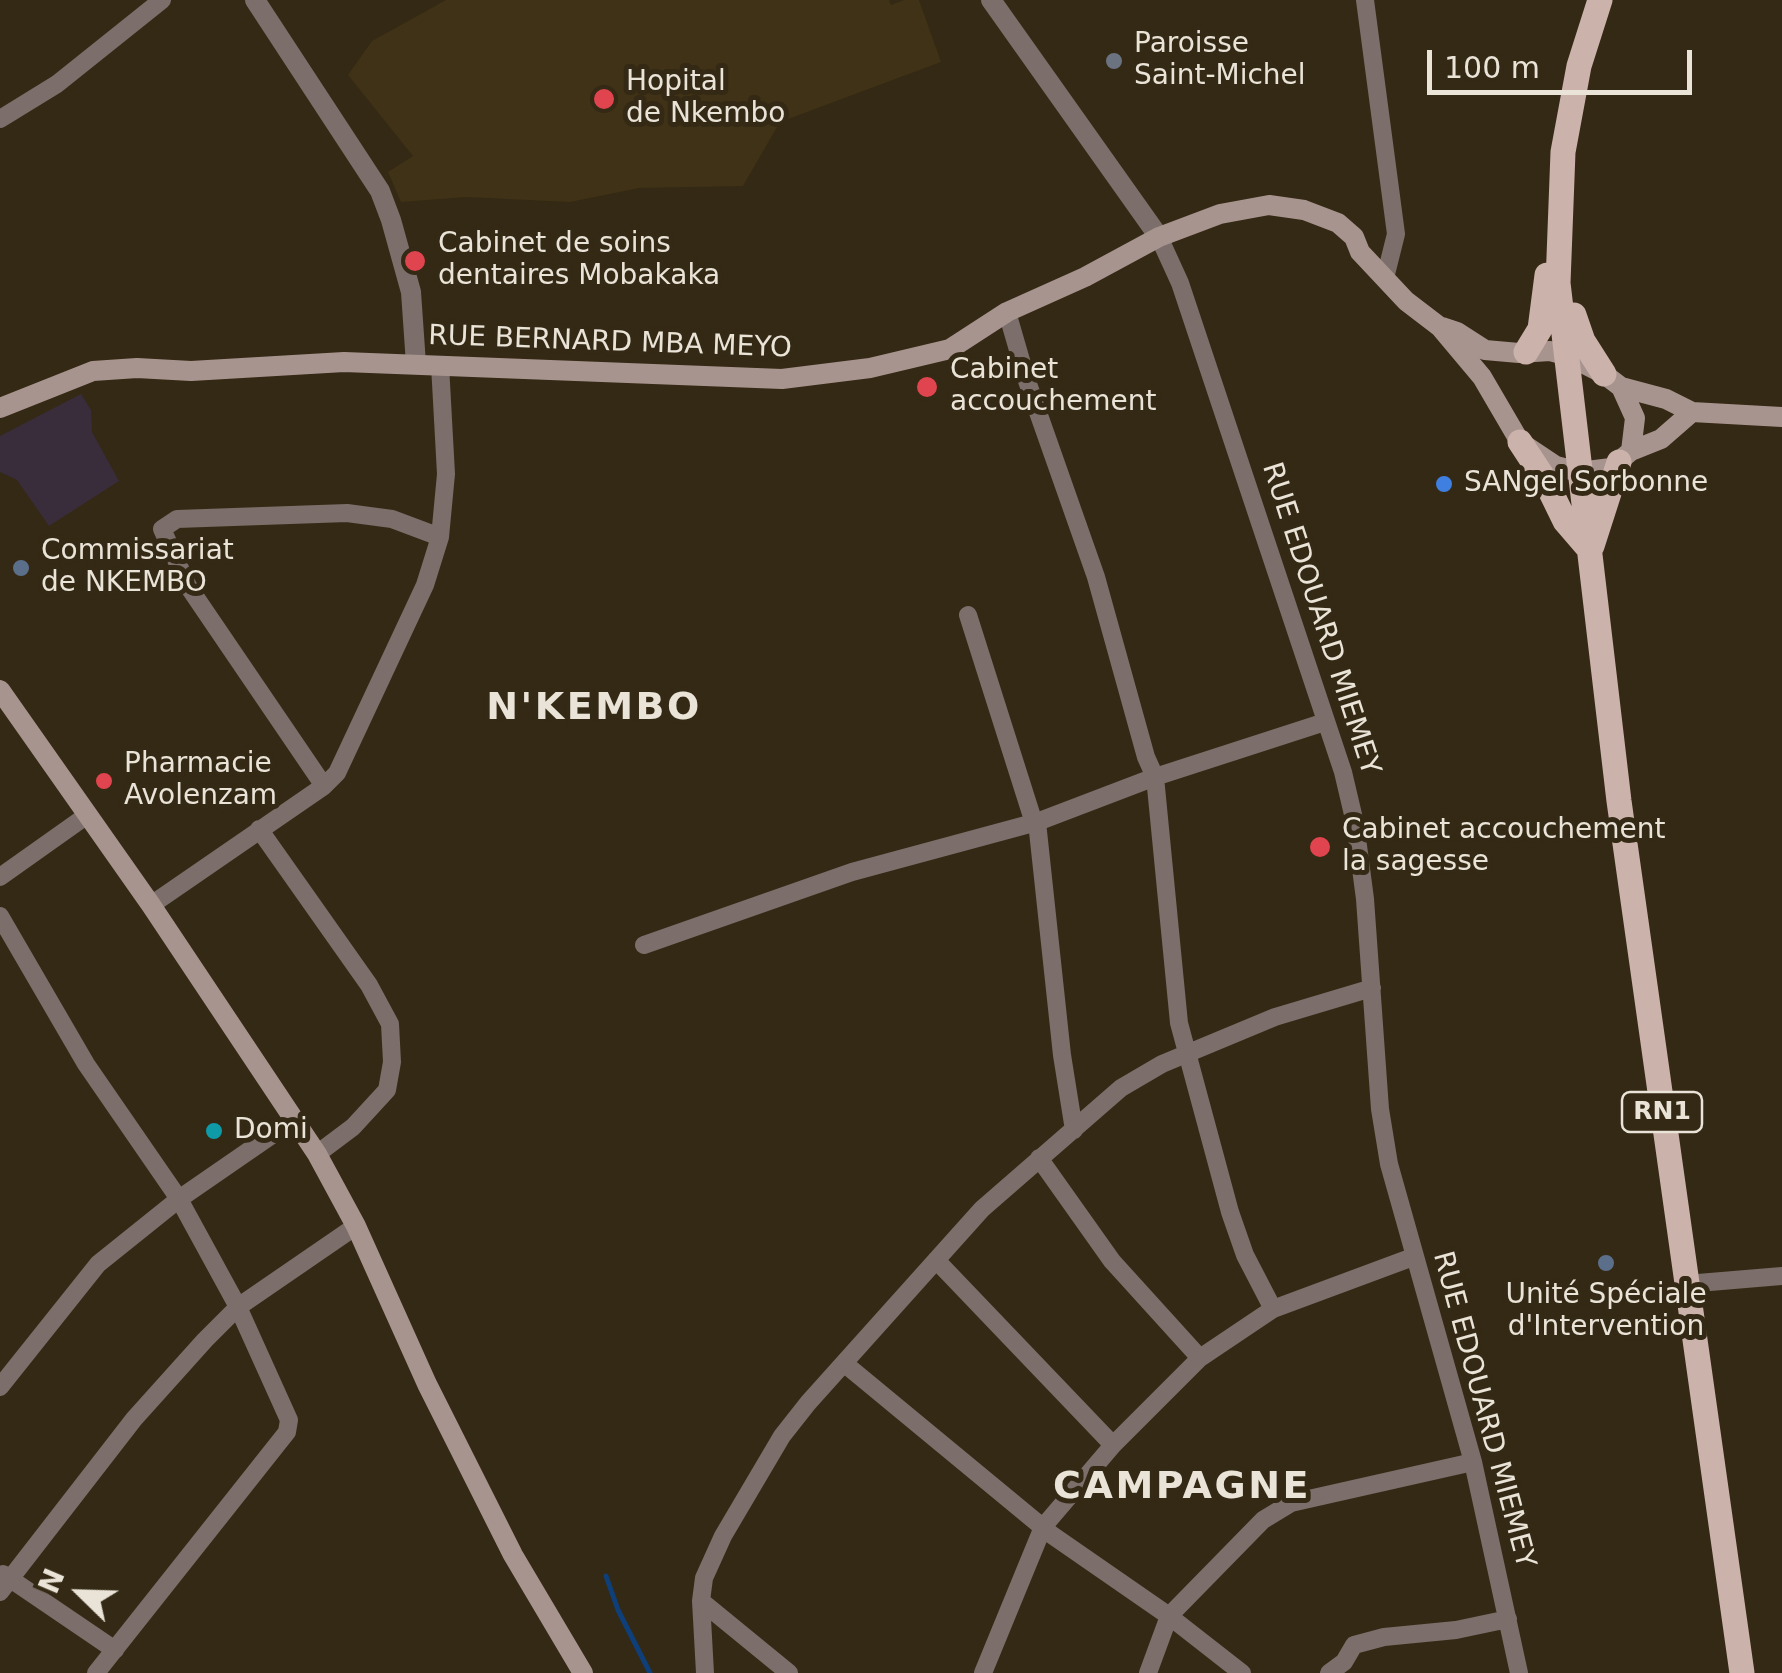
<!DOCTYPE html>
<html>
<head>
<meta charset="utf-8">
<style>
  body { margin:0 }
  #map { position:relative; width:1782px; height:1673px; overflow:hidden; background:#342914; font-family:"DejaVu Sans",sans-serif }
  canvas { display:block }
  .north { position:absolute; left:30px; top:1543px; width:100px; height:100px; -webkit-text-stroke:8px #342914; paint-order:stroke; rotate:293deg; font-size:28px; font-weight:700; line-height:40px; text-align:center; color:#eae3d7 }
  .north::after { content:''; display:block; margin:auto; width:35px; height:45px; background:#eae3d7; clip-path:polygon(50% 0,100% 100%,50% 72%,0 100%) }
  .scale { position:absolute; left:1427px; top:50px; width:265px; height:45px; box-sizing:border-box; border:5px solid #eae3d7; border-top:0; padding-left:12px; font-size:30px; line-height:35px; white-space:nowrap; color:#eae3d7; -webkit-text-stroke:8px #342914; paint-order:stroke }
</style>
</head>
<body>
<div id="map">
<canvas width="1782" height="1673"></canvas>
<div class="north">N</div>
<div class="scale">100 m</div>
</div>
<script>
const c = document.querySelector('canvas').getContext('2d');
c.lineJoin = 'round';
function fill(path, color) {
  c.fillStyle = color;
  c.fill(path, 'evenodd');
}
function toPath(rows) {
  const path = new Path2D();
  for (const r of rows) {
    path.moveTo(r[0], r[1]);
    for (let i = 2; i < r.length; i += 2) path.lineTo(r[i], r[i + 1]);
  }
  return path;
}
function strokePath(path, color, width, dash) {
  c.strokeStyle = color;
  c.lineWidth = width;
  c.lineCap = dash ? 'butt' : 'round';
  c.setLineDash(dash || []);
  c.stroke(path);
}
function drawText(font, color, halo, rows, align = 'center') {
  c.font = font + ' "DejaVu Sans",sans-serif';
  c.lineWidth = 10;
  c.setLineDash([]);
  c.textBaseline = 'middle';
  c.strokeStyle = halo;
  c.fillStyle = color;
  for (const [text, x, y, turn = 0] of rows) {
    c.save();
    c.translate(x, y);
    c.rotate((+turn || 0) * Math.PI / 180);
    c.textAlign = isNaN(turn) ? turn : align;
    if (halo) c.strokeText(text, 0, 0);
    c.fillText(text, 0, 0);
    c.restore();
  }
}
fill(toPath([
  [81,394,91,410,92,432,119,481,49,526,17,480,0,472,0,436]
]), '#3a2d3b');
fill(toPath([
  [446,0,889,0,891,5,904,0,919,0,941,62,780,122,743,186,639,188,570,202,466,197,401,202,388,172,413,156,348,75,372,41]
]), '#403216');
strokePath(toPath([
  [606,1576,618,1610,650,1673]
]), '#0f3f79', 5);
strokePath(toPath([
  [1365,0,1396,234,1385,278],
  [0,119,57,84,162,0],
  [1159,237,1180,283,1343,772,1355,823,1365,899,1380,1109,1389,1164,1473,1462,1519,1673],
  [1007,312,1027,381,1096,577,1146,757,1155,777,1179,1023,1230,1212,1245,1255,1273,1309],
  [968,615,1034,823],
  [324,786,188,586,162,529,177,519,347,513,392,519,440,537],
  [1037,822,1062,1055,1074,1130],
  [259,829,369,985,390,1024,392,1062,387,1090,353,1127,317,1154],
  [0,877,86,816],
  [151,905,324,786,337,773,425,585,440,537,446,474,440,365],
  [0,916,86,1064,179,1199,238,1307,289,1420,287,1432,96,1673],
  [644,945,852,872,1037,822,1155,777,1325,722],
  [1039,1158,1112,1261,1200,1358],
  [936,1260,1113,1445],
  [1686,1284,1782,1276],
  [845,1364,1052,1535,1169,1616,1242,1673],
  [0,1387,98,1264,179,1199,295,1119],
  [3,1574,115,1650],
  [0,1592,134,1419,205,1340,238,1307,356,1226],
  [701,1601,789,1673],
  [705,1673,701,1601,704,1578,723,1536,782,1436,808,1403,982,1209,1121,1088,1162,1064,1275,1017,1372,988],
  [983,1673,1043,1527,1113,1445,1200,1358,1273,1309,1413,1257],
  [1148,1673,1169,1616,1263,1520,1291,1503,1473,1462],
  [1329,1673,1344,1662,1354,1645,1384,1637,1456,1630,1508,1619]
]), '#7b6e6b', 18);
strokePath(toPath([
  [255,0,380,191,391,220,411,292,416,364],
  [991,0,1159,237]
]), '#7b6e6b', 20);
strokePath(toPath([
  [1442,327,1457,332,1485,350,1519,353,1550,351,1569,356,1604,374,1621,387,1666,399,1692,412,1782,417],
  [1621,387,1635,418,1631,451],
  [0,408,93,371,137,368,191,371,344,362,782,379,870,368,950,349,1007,312,1085,277,1159,237,1220,214,1269,205,1304,210,1338,223,1354,237,1360,252,1406,301,1440,327,1482,377,1520,442,1556,466,1579,472,1611,468,1631,451,1661,439,1692,412],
  [0,690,151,905,317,1154,356,1226,427,1384,513,1555,583,1673]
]), '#a8948f', 20);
strokePath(toPath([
  [1600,0,1579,66,1563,152,1558,283,1619,801,1742,1673],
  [1574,315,1583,341,1604,374],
  [1526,352,1540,329,1547,275],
  [1520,442,1545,480,1565,521,1590,550],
  [1592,546,1619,462]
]), '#cbb2aa', 25);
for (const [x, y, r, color] of [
  [1114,61,10,"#6b7280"],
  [604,99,12,"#e0444e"],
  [415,261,12,"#e0444e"],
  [927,387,12,"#e0444e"],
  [1444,484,10,"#3f7fe0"],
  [21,568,10,"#5c6f8a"],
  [104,781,10,"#e0444e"],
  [1320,847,12,"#e0444e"],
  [214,1131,10,"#0f9aa8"],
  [1606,1263,10,"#5c6f8a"]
]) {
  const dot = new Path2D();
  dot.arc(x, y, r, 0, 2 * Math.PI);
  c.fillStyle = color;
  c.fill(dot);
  strokePath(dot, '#342914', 4);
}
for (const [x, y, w] of [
  [1662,1112,80]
]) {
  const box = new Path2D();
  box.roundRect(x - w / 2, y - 20, w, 40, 8);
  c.fillStyle = '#342914';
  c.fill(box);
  strokePath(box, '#eae3d7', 2.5);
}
drawText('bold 25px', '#eae3d7', null, [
  ["RN1",1662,1112]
]);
drawText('28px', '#eae3d7', '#342914', [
  ["Paroisse",1134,45],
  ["Saint-Michel",1134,77],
  ["Hopital",626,83],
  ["de Nkembo",626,115],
  ["Cabinet de soins",438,245],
  ["dentaires Mobakaka",438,277],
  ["Cabinet",950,371],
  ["accouchement",950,403],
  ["SANgel Sorbonne",1464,484],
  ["Commissariat",41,552],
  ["de NKEMBO",41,584],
  ["Pharmacie",124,765],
  ["Avolenzam",124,797],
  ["Cabinet accouchement",1342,831],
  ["la sagesse",1342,863],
  ["Domi",234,1131],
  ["Unité Spéciale",1606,1296,"center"],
  ["d'Intervention",1606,1328,"center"]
], 'left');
drawText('28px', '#eae3d7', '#342914', [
  ["RUE BERNARD MBA MEYO",610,343,2],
  ["RUE EDOUARD MIEMEY",1320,619,72],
  ["RUE EDOUARD MIEMEY",1483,1410,75]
]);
c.letterSpacing = '2.5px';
drawText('bold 38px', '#eae3d7', '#342914', [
  ["N'KEMBO",594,709],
  ["CAMPAGNE",1182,1488]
]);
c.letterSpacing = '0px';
</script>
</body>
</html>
